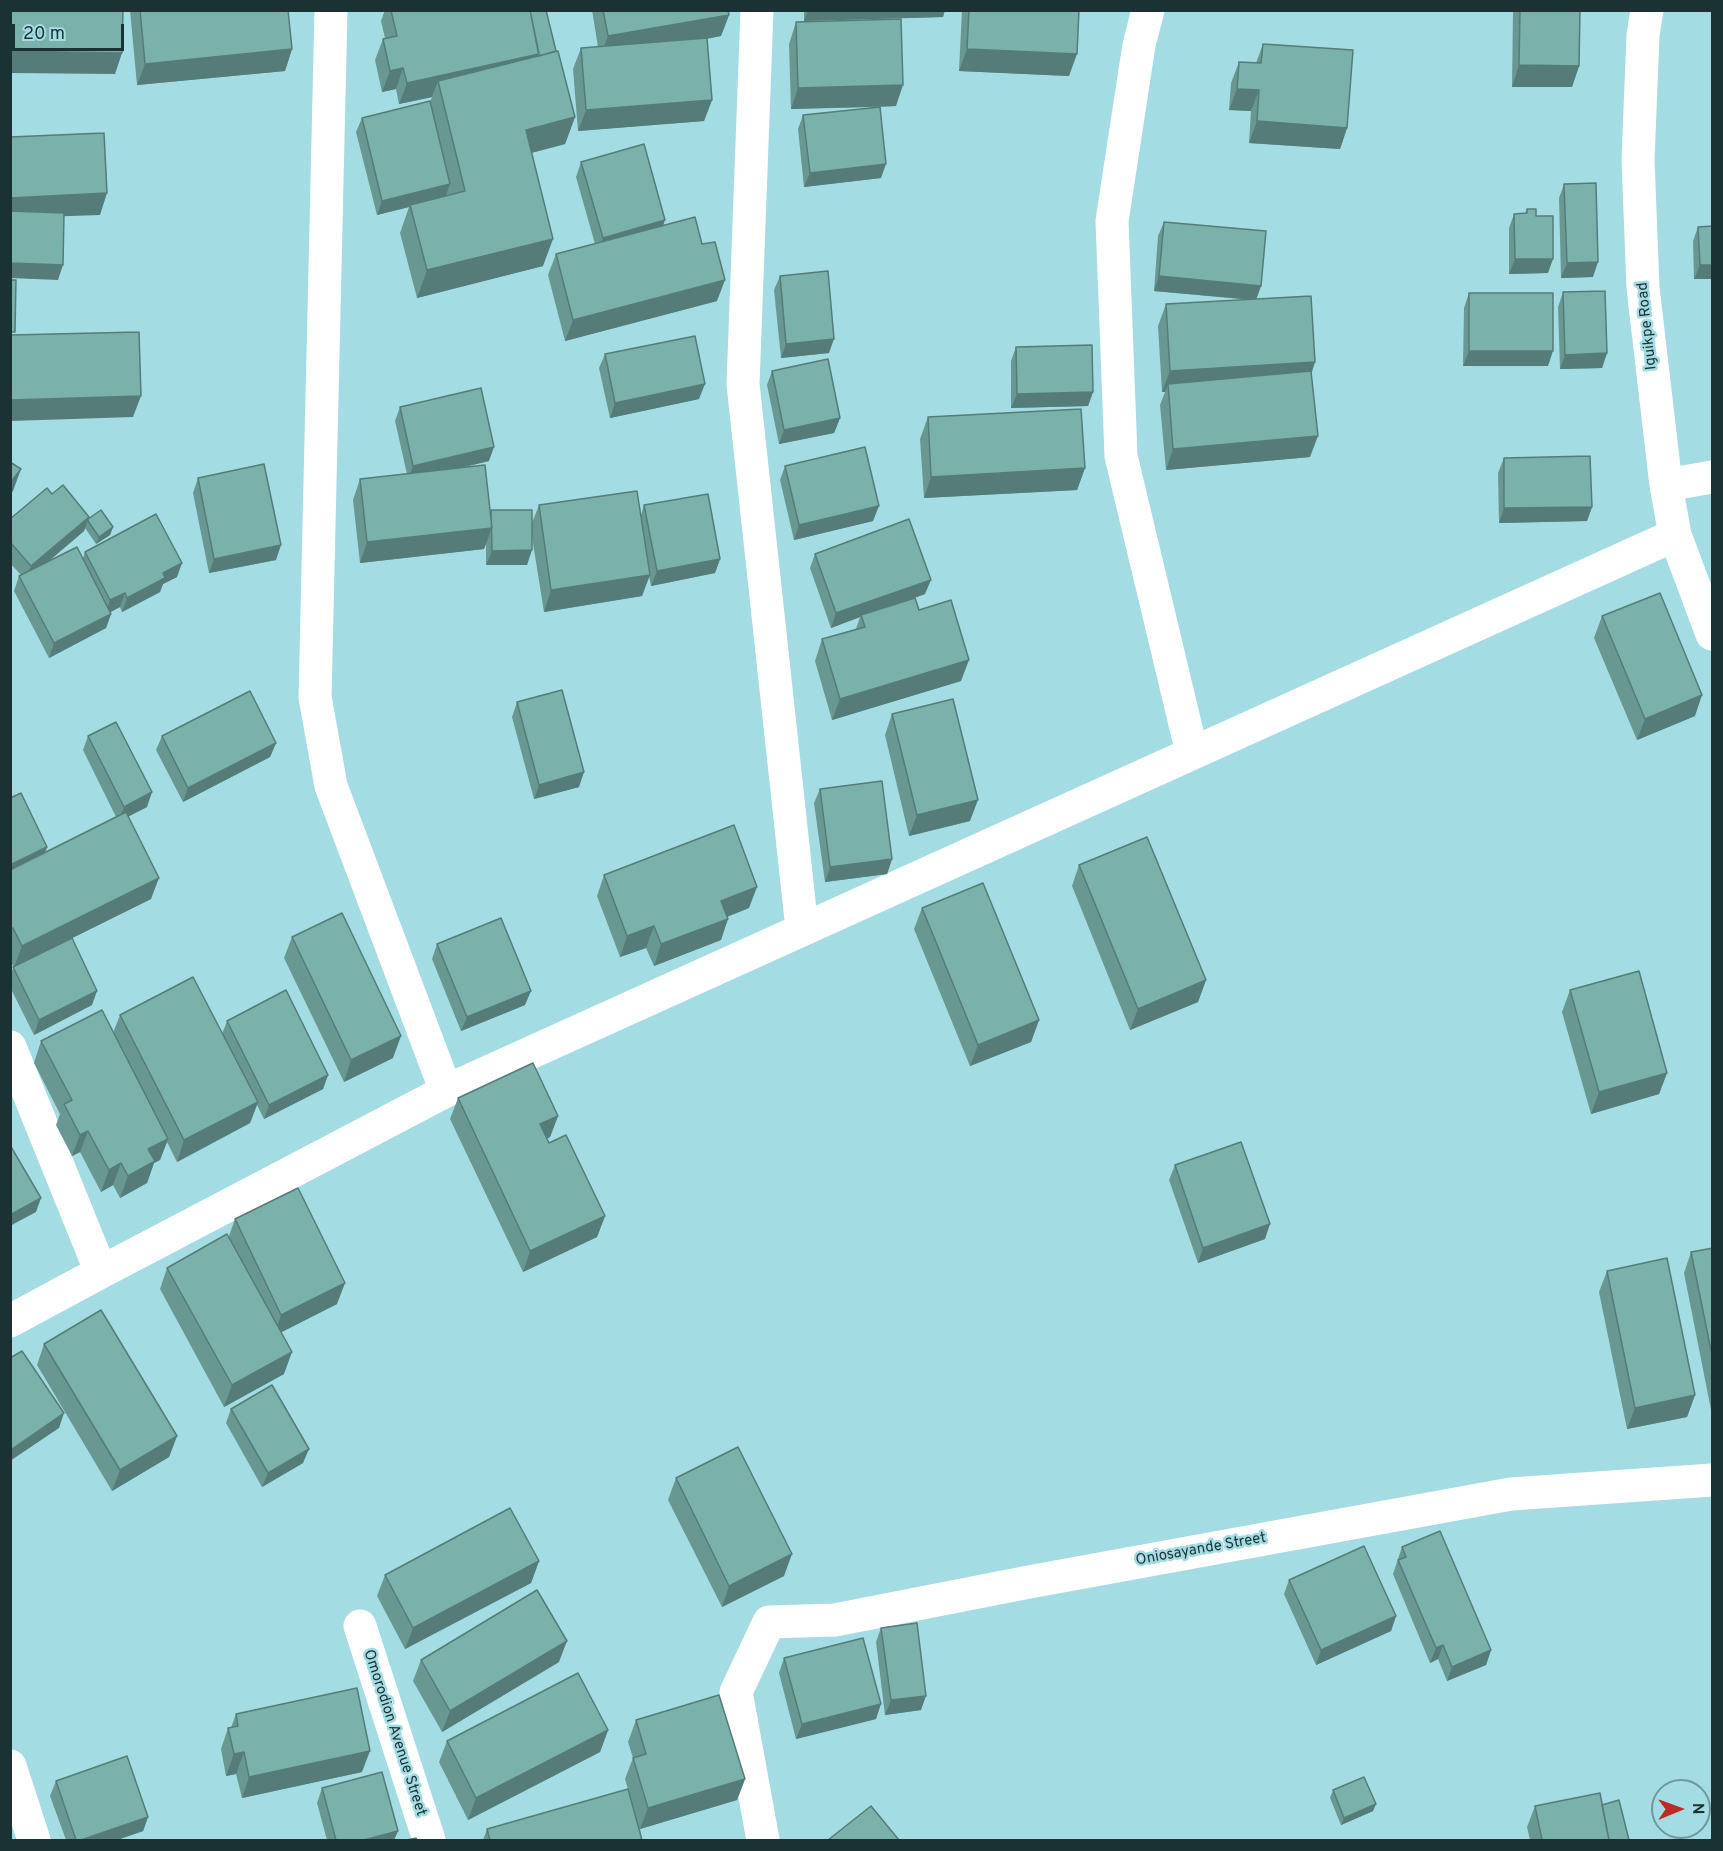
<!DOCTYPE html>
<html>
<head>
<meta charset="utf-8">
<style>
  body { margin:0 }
  #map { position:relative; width:1723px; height:1851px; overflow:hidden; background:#a4dce4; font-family:Overpass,sans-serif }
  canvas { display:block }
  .frame { position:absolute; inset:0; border:12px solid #1b3235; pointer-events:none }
  .north { position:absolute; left:1651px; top:1779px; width:60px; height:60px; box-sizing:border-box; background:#a4dce4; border:2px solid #6d989e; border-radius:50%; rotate:89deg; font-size:16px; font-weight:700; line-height:24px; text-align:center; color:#1b3235 }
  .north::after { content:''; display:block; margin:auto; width:21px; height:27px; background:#ba2c25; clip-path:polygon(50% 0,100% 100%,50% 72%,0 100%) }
  .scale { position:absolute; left:12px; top:24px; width:112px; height:27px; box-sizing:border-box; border:3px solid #1b3235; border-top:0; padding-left:8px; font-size:18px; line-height:21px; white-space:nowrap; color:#1b3235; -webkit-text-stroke:4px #a4dce4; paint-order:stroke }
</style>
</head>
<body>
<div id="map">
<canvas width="1723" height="1851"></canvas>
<div class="frame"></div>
<div class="north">N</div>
<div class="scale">20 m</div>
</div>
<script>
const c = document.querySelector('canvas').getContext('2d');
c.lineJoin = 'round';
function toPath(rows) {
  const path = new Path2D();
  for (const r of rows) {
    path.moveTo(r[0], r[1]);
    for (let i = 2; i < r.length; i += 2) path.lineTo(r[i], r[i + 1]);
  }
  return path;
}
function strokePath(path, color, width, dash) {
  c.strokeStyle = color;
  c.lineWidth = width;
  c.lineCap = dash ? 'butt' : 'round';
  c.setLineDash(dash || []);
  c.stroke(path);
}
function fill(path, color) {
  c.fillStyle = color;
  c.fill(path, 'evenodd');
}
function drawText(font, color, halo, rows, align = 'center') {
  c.font = font + ' Overpass,sans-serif';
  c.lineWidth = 5;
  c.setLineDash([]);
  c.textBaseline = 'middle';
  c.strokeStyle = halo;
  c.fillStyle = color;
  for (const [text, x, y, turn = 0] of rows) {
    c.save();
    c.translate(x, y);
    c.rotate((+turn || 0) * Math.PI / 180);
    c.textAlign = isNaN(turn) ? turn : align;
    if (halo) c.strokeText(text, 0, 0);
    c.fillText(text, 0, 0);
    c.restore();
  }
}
strokePath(toPath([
  [331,10,315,697,331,786,446,1091],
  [757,10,743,384,802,929],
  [1148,10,1139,45,1112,221,1121,456,1192,753],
  [1647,10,1643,35,1638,160,1643,288,1666,485,1675,535,1712,634],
  [1666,485,1712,477],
  [10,1047,101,1272],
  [10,1321,101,1272,446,1091,1675,535],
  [360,1626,429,1840],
  [10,1766,34,1840],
  [763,1840,736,1692,769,1622,835,1620,1029,1582,1511,1494,1712,1480]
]), '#fff', 33);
fill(toPath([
  [130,10,288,10,292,49,285,71,137,85],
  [385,10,546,10,556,51,575,117,565,144,531,153,543,266,417,298,400,233,409,207,377,215,356,132,362,118,430,102,432,97,399,104,396,89,382,92,375,60,383,39,385,38,381,21],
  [592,10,728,10,729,15,721,36,707,39,712,100,704,121,578,131,573,69,581,48,598,47],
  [804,10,945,10,943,17,804,21],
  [962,10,1079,10,1069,76,959,71],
  [1513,10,1580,10,1579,66,1572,87,1512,87],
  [796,22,896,106,880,107,881,178,804,187,798,129,803,115,878,107,791,109,789,44],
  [1263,44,1347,128,1340,149,1249,143,1251,111,1229,110,1231,83,1239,62,1256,63],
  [581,162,663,226,717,301,565,341,548,275,556,254,595,244,576,177],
  [1564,184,1593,277,1561,278,1559,198],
  [1527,209,1536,216,1548,273,1509,274,1509,228,1514,214,1525,213],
  [1164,222,1261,286,1256,299,1315,362,1312,372,1310,457,1166,470,1160,405,1165,392,1162,392,1158,326,1166,304,1251,300,1154,291,1158,236],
  [1698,227,1713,279,1694,279,1693,241],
  [780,276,829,353,781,358,774,290],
  [1563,292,1607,353,1602,368,1560,369,1558,307],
  [1469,293,1548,366,1463,366,1464,308],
  [1016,347,1093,392,1088,406,1011,408,1011,361],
  [605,354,699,399,610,418,599,368],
  [772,371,840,418,834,433,779,444,767,385],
  [400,407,489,461,461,468,490,512,532,523,539,505,641,515,644,505,720,559,715,573,651,586,649,576,642,596,544,612,532,537,527,565,486,565,486,544,484,549,360,563,353,500,360,479,407,474,395,421],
  [928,417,1085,468,1077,490,924,498,920,439],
  [1504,458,1592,507,1587,521,1499,523,1498,473],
  [785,466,873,521,794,540,780,480],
  [198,478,276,560,209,573,193,493],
  [52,494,89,517,88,519,113,527,110,535,96,544,85,528,84,531,48,562,83,558,85,552,177,577,163,584,160,592,122,612,120,607,110,612,111,614,106,628,49,658,14,591,19,576,21,575,10,563,10,519],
  [815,554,925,594,904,602,919,610,961,681,832,720,815,661,822,639,856,629,860,617,831,628,810,568],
  [1602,616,1695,716,1637,740,1594,638],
  [517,702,579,787,534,799,512,717],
  [892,714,970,821,909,836,885,735],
  [88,736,147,807,128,816,151,899,72,938,92,1005,34,1035,10,987,10,974,14,967,10,961,10,798,47,847,45,853,116,817,83,750],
  [162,736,276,743,270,757,183,802,156,750],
  [820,789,892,859,887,874,825,882,814,803],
  [1079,865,1206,980,1198,1002,1130,1030,1072,886],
  [604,875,749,908,727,917,721,940,654,966,646,948,620,957,597,896],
  [922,908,1039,1020,1031,1042,970,1066,914,929],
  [292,937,393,1058,344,1082,284,958],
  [437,944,525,1005,461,1031,432,959],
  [1570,990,1667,1073,1659,1094,1591,1114,1562,1012],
  [120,1015,222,1034,227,1021,328,1075,323,1089,264,1119,257,1105,250,1123,177,1162,167,1142,160,1160,154,1163,147,1183,120,1198,113,1185,101,1192,80,1152,72,1156,56,1125,60,1114,34,1063,41,1041,113,1033],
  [458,1098,558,1116,550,1137,547,1139,549,1143,605,1216,597,1237,523,1272,450,1119],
  [1175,1165,1265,1239,1198,1263,1169,1180],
  [235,1219,337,1304,281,1332,284,1374,224,1407,160,1289,167,1268,229,1236],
  [1713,1248,1713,1420,1684,1273,1691,1252],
  [1607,1271,1695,1395,1687,1417,1627,1429,1599,1292],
  [44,1344,177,1436,169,1457,112,1491,37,1365],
  [231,1409,303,1463,262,1487,226,1423],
  [676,1478,784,1576,722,1607,668,1500],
  [1402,1547,1491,1650,1486,1665,1447,1681,1438,1659,1430,1663,1393,1574],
  [539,1561,531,1583,405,1649,377,1596,385,1575],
  [1289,1580,1396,1616,1391,1631,1316,1665,1284,1594],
  [881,1628,921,1710,885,1715,876,1642],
  [784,1658,876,1719,796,1739,779,1673],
  [421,1660,559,1662,442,1732,413,1681],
  [236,1714,362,1772,242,1798,236,1774,226,1776,221,1749,228,1728,231,1728],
  [636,1720,745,1779,737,1800,640,1829,642,1840,483,1840,487,1829,628,1789,625,1779,633,1758,628,1742],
  [608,1730,600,1752,468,1820,439,1762,447,1741],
  [56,1781,148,1817,143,1831,117,1840,66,1840,50,1796],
  [322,1788,398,1831,394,1840,327,1840,317,1803],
  [1333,1790,1373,1811,1341,1825,1330,1798],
  [1602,1805,1629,1840,1530,1840,1527,1827,1535,1806]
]), '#699893');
fill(toPath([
  [808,10,945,10,943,17,804,21],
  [729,15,721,36,600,57,608,36],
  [292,49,285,71,137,85,145,64],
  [967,49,1077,54,1069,76,959,71],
  [10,51,122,53,115,74,10,73],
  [539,54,532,76,438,81,432,97,399,104,407,83],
  [1519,65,1579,66,1572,87,1512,87],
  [403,68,396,89,382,92,390,71],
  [903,85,896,106,791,109,798,88],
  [1237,89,1259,90,1251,111,1229,110],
  [712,100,704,121,578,131,586,110],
  [575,117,565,144,516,157,526,130],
  [1257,121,1347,128,1340,149,1249,143],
  [886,164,881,178,804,187,810,173],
  [450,184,445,198,410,205,409,207,377,215,382,201],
  [107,193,100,215,10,218,10,198],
  [665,220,660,235,597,253,603,238],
  [553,239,543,266,417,298,427,270],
  [1515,259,1553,259,1548,273,1509,274],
  [1598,262,1593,277,1561,278,1567,263],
  [10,263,63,265,58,280,10,278],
  [1700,265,1713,265,1713,279,1694,279],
  [1159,276,1261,286,1256,300,1154,291],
  [725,280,717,301,565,341,573,320],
  [834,339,829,353,781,358,786,344],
  [1469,351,1553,351,1548,366,1463,366],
  [1607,353,1602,368,1560,369,1565,355],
  [1315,362,1307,384,1168,384,1165,392,1162,392,1170,371],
  [705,384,699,399,610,418,615,403],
  [1093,392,1088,406,1011,408,1017,394],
  [141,396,133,417,10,421,10,400],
  [840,418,834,433,779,444,784,430],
  [1318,436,1310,457,1166,470,1173,449],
  [494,447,489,461,408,480,413,466],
  [1085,468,1077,490,924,498,931,477],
  [21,469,13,491,10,494,10,483],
  [879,506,873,521,794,540,799,525],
  [1592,507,1587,521,1499,523,1504,508],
  [89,517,84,531,25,581,31,566],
  [113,527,110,535,96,544,99,537],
  [492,528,484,549,360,563,367,542],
  [281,545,276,560,209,573,214,559],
  [532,550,527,565,486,565,492,551],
  [720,559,715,573,651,586,657,571],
  [182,563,177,577,163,584,160,592,122,612,127,598,163,573],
  [650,575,642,596,544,612,551,590],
  [931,580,925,594,862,617,861,615,860,617,831,628,836,613],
  [125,593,120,607,105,615,110,600],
  [111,614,106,628,49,658,54,643],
  [969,660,961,681,832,720,840,699],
  [1702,695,1695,716,1637,740,1645,719],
  [276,743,270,757,183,802,188,788],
  [584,772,579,787,534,799,539,785],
  [152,792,147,807,118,822,124,807],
  [978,800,970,821,909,836,917,815],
  [47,847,42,861,10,877,10,865],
  [892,859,887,874,825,882,830,867],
  [159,878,151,899,14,967,22,946],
  [757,887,749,908,713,922,721,901],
  [728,919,721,940,654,966,661,944],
  [654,926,646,948,620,957,627,936],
  [1206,980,1198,1002,1130,1030,1138,1009],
  [97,991,92,1005,34,1035,39,1020],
  [531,991,525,1005,461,1031,467,1017],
  [1039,1020,1031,1042,970,1066,978,1045],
  [401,1036,393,1058,344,1082,351,1060],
  [1667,1073,1659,1094,1591,1114,1599,1092],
  [328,1075,323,1089,264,1119,269,1105],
  [258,1102,250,1123,177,1162,184,1140],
  [558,1116,550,1137,532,1145,540,1124],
  [88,1131,80,1152,72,1156,80,1135],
  [168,1139,160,1160,154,1163,147,1183,120,1198,128,1176,148,1149],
  [121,1163,113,1185,101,1192,109,1170],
  [41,1198,36,1212,10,1226,10,1215],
  [605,1216,597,1237,523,1272,530,1251],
  [1270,1224,1265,1239,1198,1263,1203,1248],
  [345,1283,337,1304,274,1336,281,1315],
  [292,1352,284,1374,224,1407,232,1385],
  [1695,1395,1687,1417,1627,1429,1635,1408],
  [64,1413,59,1428,10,1461,10,1454,12,1449],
  [177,1436,169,1457,112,1491,120,1470],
  [309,1449,303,1463,262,1487,268,1473],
  [792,1554,784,1576,722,1607,729,1586],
  [539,1561,531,1583,405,1649,413,1628],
  [1396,1616,1391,1631,1316,1665,1321,1650],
  [567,1641,559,1662,442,1732,450,1711],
  [1443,1645,1438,1659,1430,1663,1436,1648],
  [1491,1650,1486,1665,1447,1681,1452,1667],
  [926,1696,921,1710,885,1715,891,1700],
  [881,1704,876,1719,796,1739,802,1724],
  [608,1730,600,1752,468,1820,476,1798],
  [370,1751,362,1772,242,1798,249,1777],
  [244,1752,236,1774,226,1776,234,1754],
  [745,1779,737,1800,640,1829,648,1808],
  [1376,1804,1373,1811,1341,1825,1344,1818],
  [148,1817,143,1831,117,1840,81,1840],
  [398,1831,394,1840,364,1840]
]), '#557c78');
const building = toPath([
  [10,10,123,10,122,53,10,51,10,10],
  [140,10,288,10,292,49,145,64,140,10],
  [391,10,530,10,539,54,407,83,403,68,390,71,383,39,397,36,391,10],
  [530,10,546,10,556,51,539,56,530,10],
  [603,10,728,10,729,15,608,36,603,10],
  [969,10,1079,10,1077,54,967,49,969,10],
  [1520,10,1580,10,1579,66,1519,65,1520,10],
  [901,19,903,85,798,88,796,22,901,19],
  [707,38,712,100,586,110,581,48,707,38],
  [1263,44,1353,50,1347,128,1257,121,1259,90,1237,89,1239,62,1261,63,1263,44],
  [558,51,575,117,526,130,553,239,427,270,410,205,465,191,438,81,558,51],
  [430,101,450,184,382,201,362,118,430,101],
  [880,107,886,164,810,173,803,115,880,107],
  [104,133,107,193,10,198,10,137,104,133],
  [644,144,665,220,603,238,581,162,644,144],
  [1596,183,1598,262,1567,263,1564,184,1596,183],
  [1527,209,1536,209,1536,216,1553,216,1553,259,1515,259,1514,214,1527,213,1527,209],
  [10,211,64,213,63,265,10,263,10,211],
  [695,217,702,244,715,242,725,280,573,320,556,254,695,217],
  [1164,222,1266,231,1261,286,1159,276,1164,222],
  [1713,226,1713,265,1700,265,1698,227,1713,226],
  [828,271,834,339,786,344,780,276,828,271],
  [10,280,16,280,15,332,10,332,10,280],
  [1605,291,1607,353,1565,355,1563,292,1605,291],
  [1469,293,1553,293,1553,351,1469,351,1469,293],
  [1311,296,1315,362,1170,371,1166,304,1311,296],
  [139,332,141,396,10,400,10,335,139,332],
  [695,336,705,384,615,403,605,354,695,336],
  [1092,345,1093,392,1017,394,1016,347,1092,345],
  [828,359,840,418,784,430,772,371,828,359],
  [1311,371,1318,436,1173,449,1168,384,1311,371],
  [481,388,494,447,413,466,400,407,481,388],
  [1081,409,1085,468,931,477,928,417,1081,409],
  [865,447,879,506,799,525,785,466,865,447],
  [1590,456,1592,507,1504,508,1504,458,1590,456],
  [10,462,21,469,10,483,10,462],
  [264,464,281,545,214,559,198,478,264,464],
  [485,465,492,528,367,542,360,479,485,465],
  [63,485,89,517,31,566,10,542,10,519,47,488,52,494,63,485],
  [637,491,650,575,551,590,539,505,637,491],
  [708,494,720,559,657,571,644,505,708,494],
  [101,510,113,527,99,537,88,521,88,519,101,510],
  [491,510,532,510,532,550,492,551,491,510],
  [156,514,182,563,163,573,165,578,127,598,125,593,110,600,85,552,156,514],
  [909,519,931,580,836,613,815,554,909,519],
  [77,547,111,614,54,643,19,576,77,547],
  [1660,593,1702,695,1645,719,1602,616,1660,593],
  [915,598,919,610,951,600,969,660,840,699,822,639,865,627,861,615,915,598],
  [562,690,584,772,539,785,517,702,562,690],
  [250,691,276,743,188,788,162,736,250,691],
  [953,699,978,800,917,815,892,714,953,699],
  [116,722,152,792,124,807,88,736,116,722],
  [882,781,892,859,830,867,820,789,882,781],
  [21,793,47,847,10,865,10,798,21,793],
  [126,812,159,878,22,946,13,928,10,929,10,870,126,812],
  [734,825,757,887,721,901,728,919,661,944,654,926,627,936,604,875,734,825],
  [1147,837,1206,980,1138,1009,1079,865,1147,837],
  [983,883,1039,1020,978,1045,922,908,983,883],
  [342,913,401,1036,351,1060,292,937,342,913],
  [501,918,531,991,467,1017,437,944,501,918],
  [72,938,97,991,39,1020,13,967,72,938],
  [1639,971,1667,1073,1599,1092,1570,990,1639,971],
  [193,977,258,1102,184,1140,120,1015,193,977],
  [286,990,328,1075,269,1105,227,1021,286,990],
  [102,1010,168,1139,148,1149,155,1161,128,1176,121,1163,109,1170,88,1131,80,1135,64,1104,72,1100,41,1041,102,1010],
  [533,1063,558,1116,540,1124,549,1143,566,1135,605,1216,530,1251,458,1098,533,1063],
  [1241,1142,1270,1224,1203,1248,1175,1165,1241,1142],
  [10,1145,41,1198,10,1215,10,1145],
  [298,1188,345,1283,281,1315,235,1219,298,1188],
  [227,1234,292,1352,232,1385,167,1268,227,1234],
  [1713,1248,1713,1360,1691,1252,1713,1248],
  [1667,1258,1695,1395,1635,1408,1607,1271,1667,1258],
  [101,1310,177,1436,120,1470,44,1344,101,1310],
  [22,1351,64,1413,12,1449,10,1447,10,1358,22,1351],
  [272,1385,309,1449,268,1473,231,1409,272,1385],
  [738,1447,792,1554,729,1586,676,1478,738,1447],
  [510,1508,539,1561,413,1628,385,1575,510,1508],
  [1440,1531,1491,1650,1452,1667,1443,1645,1436,1648,1398,1560,1406,1557,1402,1547,1440,1531],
  [1364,1546,1396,1616,1321,1650,1289,1580,1364,1546],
  [537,1590,567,1641,450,1711,421,1660,537,1590],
  [917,1623,926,1696,891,1700,881,1628,917,1623],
  [863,1638,881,1704,802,1724,784,1658,863,1638],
  [578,1673,608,1730,476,1798,447,1741,578,1673],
  [357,1688,370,1751,249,1777,244,1752,234,1754,228,1728,238,1726,236,1714,357,1688],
  [719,1695,745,1779,648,1808,633,1758,646,1754,636,1720,719,1695],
  [127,1756,148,1817,81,1840,76,1840,56,1781,127,1756],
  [382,1772,398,1831,364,1840,336,1840,322,1788,382,1772],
  [1364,1777,1376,1804,1344,1818,1333,1790,1364,1777],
  [628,1789,642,1840,490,1840,487,1829,628,1789],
  [1600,1793,1609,1840,1542,1840,1535,1806,1600,1793],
  [1619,1800,1629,1840,1609,1840,1602,1805,1619,1800],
  [871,1806,899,1840,828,1840,871,1806],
  [416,1838,417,1840,407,1840,416,1838]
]);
fill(building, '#7ab1ab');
strokePath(building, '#557c78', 1.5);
drawText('15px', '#1b3235', '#a4dce4', [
  ["Iguikpe Road",1648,326,-96],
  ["Oniosayande Street",1201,1550,-10],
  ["Omorodion Avenue Street",394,1733,72]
]);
</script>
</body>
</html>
